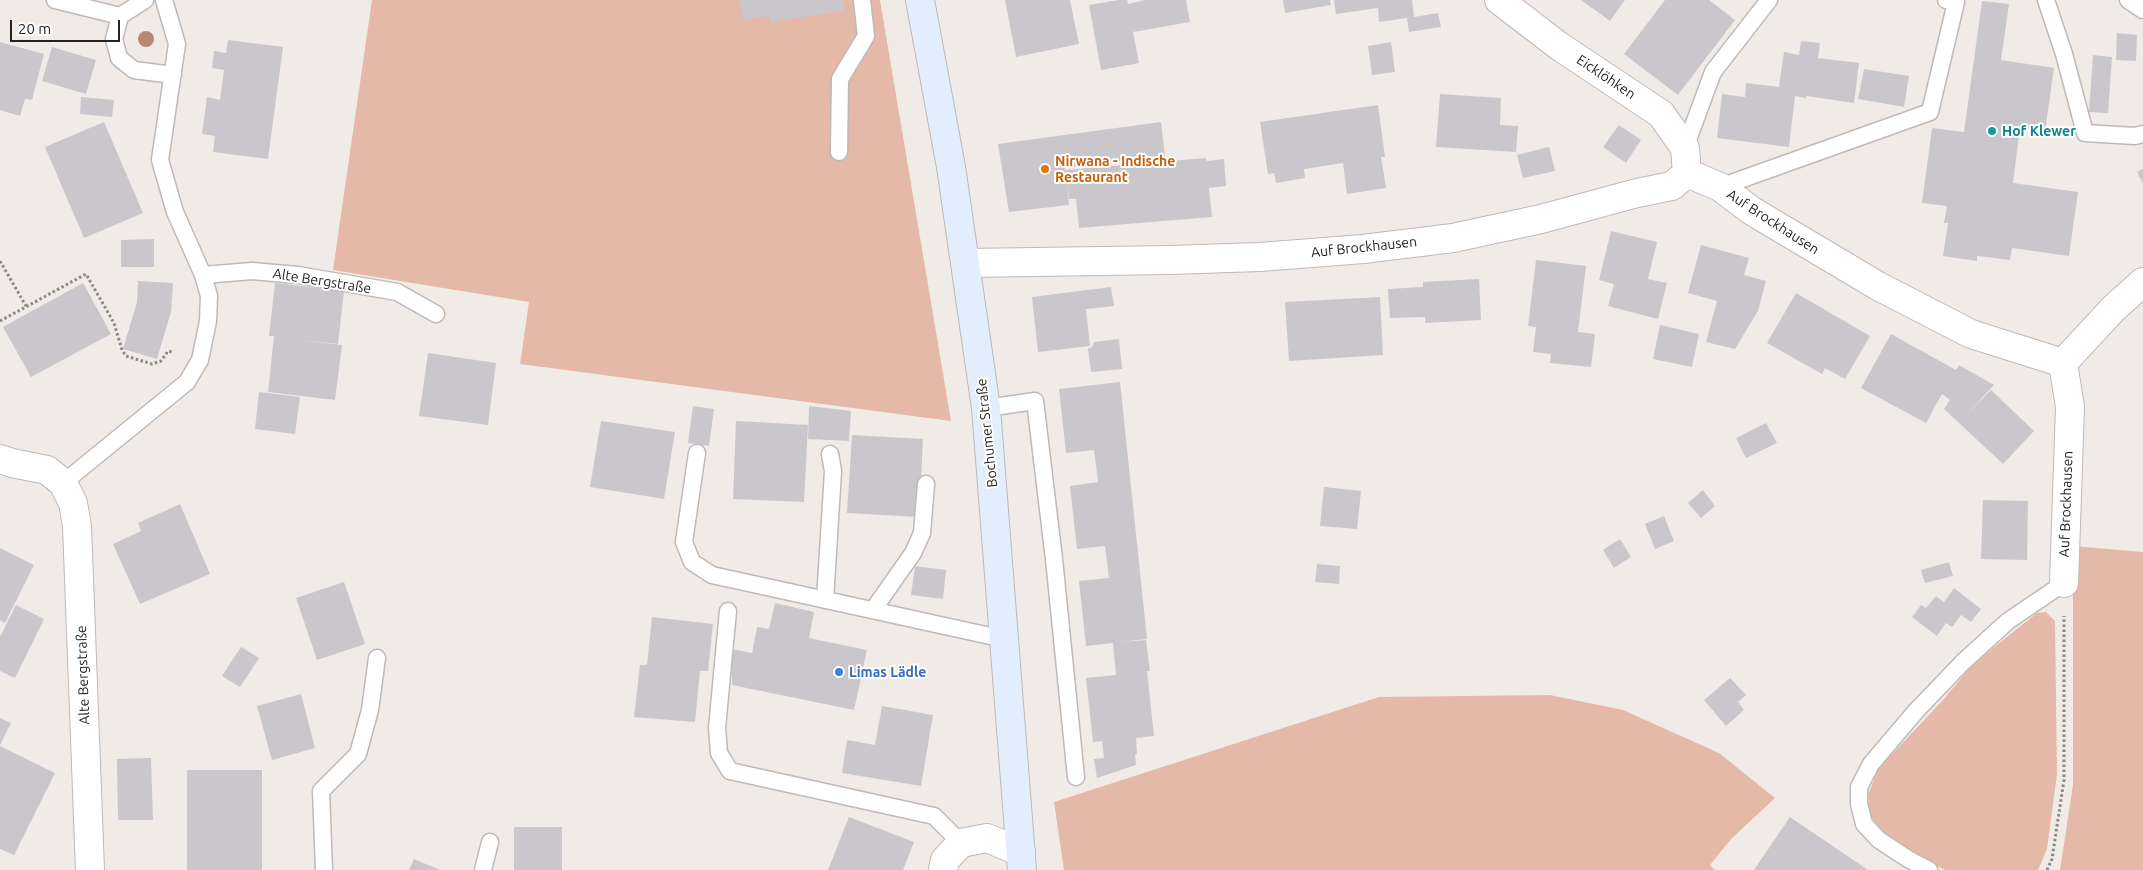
<!DOCTYPE html>
<html>
<head>
<meta charset="utf-8">
<style>
  body { margin:0 }
  #map { position:relative; width:2143px; height:870px; overflow:hidden; background:#f1ebe8; font-family:Ubuntu,sans-serif }
  canvas { display:block }
  .scale { position:absolute; left:10px; top:20px; width:110px; height:22px; box-sizing:border-box; border:2px solid #252322; border-top:0; padding-left:6px; font-size:15px; line-height:18px; white-space:nowrap; color:#252322; -webkit-text-stroke:4px #fff; paint-order:stroke }
</style>
</head>
<body>
<div id="map">
<canvas width="2143" height="870"></canvas>
<div class="scale">20 m</div>
</div>
<script>
const c = document.querySelector('canvas').getContext('2d');
c.lineJoin = 'round';
function fill(path, color) {
  c.fillStyle = color;
  c.fill(path, 'evenodd');
}
function toPath(rows) {
  const path = new Path2D();
  for (const r of rows) {
    path.moveTo(r[0], r[1]);
    for (let i = 2; i < r.length; i += 2) path.lineTo(r[i], r[i + 1]);
  }
  return path;
}
function strokePath(path, color, width, dash) {
  c.strokeStyle = color;
  c.lineWidth = width;
  c.lineCap = dash ? 'butt' : 'round';
  c.setLineDash(dash || []);
  c.stroke(path);
}
function drawText(font, color, halo, rows, align = 'center') {
  c.font = font + ' Ubuntu,sans-serif';
  c.lineWidth = 4;
  c.setLineDash([]);
  c.textBaseline = 'middle';
  c.strokeStyle = halo;
  c.fillStyle = color;
  for (const [text, x, y, turn = 0] of rows) {
    c.save();
    c.translate(x, y);
    c.rotate((+turn || 0) * Math.PI / 180);
    c.textAlign = isNaN(turn) ? turn : align;
    if (halo) c.strokeText(text, 0, 0);
    c.fillText(text, 0, 0);
    c.restore();
  }
}
fill(toPath([
  [372,0,880,0,951,421,520,364,529,302,333,270],
  [2073,546,2143,552,2143,870,2060,870,2073,785],
  [2046,612,2055,621,2057,774,2047,849,2038,870,1946,870,1921,859,1888,837,1870,816,1868,795,1878,769,1943,700,1973,664,2037,613],
  [1550,695,1623,710,1719,753,1775,798,1731,839,1710,865,1715,870,1064,870,1054,802,1379,697]
]), '#e5b9a8');
fill(toPath([
  [740,0,843,0,844,11,770,22,769,16,743,20],
  [1005,0,1070,0,1079,44,1016,57],
  [1118,0,1127,0,1128,4,1145,0,1186,0,1190,22,1133,32,1139,63,1101,70,1089,5],
  [1283,0,1330,0,1331,5,1285,13],
  [1334,0,1412,0,1414,17,1438,13,1441,27,1409,32,1407,18,1379,22,1378,8,1336,14],
  [1581,0,1625,0,1610,21],
  [1665,0,1709,0,1735,20,1678,95,1624,54],
  [1982,1,2009,4,2001,60,2054,68,2045,131,2020,127,2013,183,2078,192,2069,256,2012,248,2010,260,1977,256,1977,261,1943,256,1948,223,1944,223,1947,206,1922,203,1932,128,1964,132],
  [2117,33,2137,35,2136,61,2116,60],
  [228,40,283,47,268,159,213,152,215,136,202,134,207,97,220,100,224,70,212,68,214,51,226,53],
  [1801,41,1820,43,1818,58,1859,63,1854,103,1807,96,1806,98,1795,96,1789,147,1717,138,1722,94,1745,97,1746,83,1779,87,1784,52,1799,55],
  [0,42,44,54,32,100,25,99,20,116,0,110],
  [1391,42,1395,72,1372,75,1368,46],
  [52,47,96,60,86,94,42,81],
  [2093,55,2112,57,2108,113,2089,112],
  [1864,69,1909,76,1904,107,1858,99],
  [1440,94,1501,98,1500,125,1518,126,1516,152,1436,147],
  [81,97,114,100,112,117,80,114],
  [1378,105,1385,157,1381,157,1386,188,1347,194,1343,163,1304,169,1305,178,1276,183,1274,173,1268,174,1260,122],
  [104,122,143,213,84,238,45,147],
  [1161,122,1165,156,1065,168,1065,170,1206,158,1207,161,1224,159,1226,186,1209,188,1212,217,1079,228,1076,199,1069,199,1067,182,1069,205,1009,212,998,144],
  [1619,125,1641,140,1626,163,1603,147],
  [1549,147,1555,171,1523,178,1517,155],
  [2143,169,2143,184,2137,172],
  [1611,231,1657,242,1648,279,1667,283,1658,319,1608,306,1614,284,1599,280],
  [154,239,154,267,121,267,121,240],
  [1701,245,1749,258,1744,275,1766,281,1758,311,1735,349,1706,342,1717,301,1688,293],
  [1536,260,1586,266,1578,332,1595,334,1591,367,1550,363,1551,354,1533,352,1536,327,1528,326],
  [1479,279,1481,320,1425,323,1425,317,1390,318,1388,289,1423,287,1423,282],
  [138,281,173,283,171,312,157,359,123,349,137,302],
  [83,283,111,334,31,377,3,327],
  [275,283,344,291,338,344,297,340,342,345,335,400,268,392,274,336,269,336],
  [1111,287,1114,306,1086,309,1090,346,1038,352,1032,297],
  [1796,293,1870,336,1845,379,1825,368,1822,374,1767,343],
  [1380,297,1383,355,1289,361,1285,302],
  [1660,325,1699,334,1692,367,1653,359],
  [1891,334,1956,370,1959,365,1994,385,1967,414,1991,390,2034,431,2003,464,1944,409,1950,400,1942,394,1926,423,1861,388],
  [1119,339,1122,369,1091,372,1088,349,1093,346,1094,342],
  [428,353,496,363,488,425,419,416],
  [1120,382,1147,639,1119,642,1146,640,1150,671,1147,671,1154,736,1136,738,1137,754,1135,754,1136,765,1097,778,1094,759,1104,758,1102,741,1093,742,1086,678,1116,675,1113,643,1086,646,1079,581,1109,578,1105,546,1077,549,1070,486,1098,482,1094,450,1066,453,1059,389],
  [259,392,300,397,295,434,255,429],
  [693,406,714,409,709,446,688,443],
  [809,406,851,411,849,441,808,439],
  [601,421,675,432,664,499,590,487],
  [736,421,808,425,804,502,733,499],
  [1766,423,1777,443,1746,458,1736,438],
  [852,435,923,439,919,517,847,513],
  [1324,487,1361,491,1357,529,1320,526],
  [1703,490,1715,506,1701,518,1688,503],
  [1983,500,2028,501,2027,560,1981,559],
  [180,504,210,574,140,604,113,544,141,531,138,523],
  [1664,516,1674,541,1655,549,1645,524],
  [1620,539,1631,557,1614,568,1603,550],
  [0,548,34,565,5,623,0,620],
  [1949,562,1953,576,1925,583,1921,570],
  [1317,564,1340,566,1339,584,1315,582],
  [915,566,946,570,943,599,911,595],
  [344,582,365,644,317,660,296,598],
  [1954,588,1981,609,1971,622,1961,615,1952,627,1946,623,1937,636,1912,617,1921,605,1926,608,1936,596,1944,602],
  [775,603,814,612,809,638,867,650,854,710,732,685,732,649,752,653,757,627,769,629],
  [16,605,44,619,15,678,0,671,0,637],
  [652,617,713,624,708,671,700,671,695,722,634,717,640,665,647,665],
  [241,647,259,658,240,687,222,676],
  [1730,678,1746,695,1738,702,1744,710,1726,726,1704,700],
  [301,694,315,748,272,760,257,706],
  [882,706,933,715,921,786,842,773,847,740,875,745],
  [0,718,11,723,0,745],
  [0,746,55,773,14,855,0,849],
  [151,758,153,820,118,820,117,759],
  [187,770,262,770,262,870,187,870],
  [849,817,914,842,903,870,828,870],
  [1790,817,1868,870,1754,870],
  [514,827,562,827,562,870,514,870],
  [414,859,440,870,409,870]
]), '#c9c7cc');
const lane = toPath([
  [55,0,120,16,145,0],
  [2046,0,2064,54,2085,133,2135,136,2143,134],
  [2128,0,2143,10],
  [120,16,114,39,119,58,134,70,173,75],
  [1685,148,1713,72,1769,0],
  [839,152,840,79,866,36,862,0],
  [1720,187,1930,112,1956,2,1946,0],
  [203,275,252,271,298,275,397,292,436,314],
  [986,408,1035,401,1054,559,1076,777],
  [697,453,684,542,692,562,712,575,1004,639],
  [63,483,187,382,200,360,208,321,209,296,203,275,175,212,160,160,177,44,164,0],
  [825,600,833,471,830,454],
  [873,610,913,553,922,533,926,484],
  [728,611,717,728,719,753,730,771,934,816,961,843],
  [324,870,321,791,358,754,370,710,377,658],
  [483,870,490,842],
  [1929,870,1908,859,1879,840,1864,824,1859,804,1859,787,1871,764,1916,711,1963,662,2008,621,2064,583]
]);
const street = toPath([
  [1499,0,1559,46,1661,114,1685,148,1687,173],
  [967,263,1170,260,1260,257,1363,249,1453,238,1541,219,1637,193,1672,186,1687,173,1720,187,1752,211,1878,286,1971,334,2063,363,2070,407,2064,583],
  [2063,363,2113,309,2143,282],
  [0,459,12,463,47,470,63,483,73,503,77,526,90,870],
  [943,870,945,860,961,843,987,838,1021,852]
]);
const secondary = toPath([
  [920,0,951,167,986,408,1022,870]
]);
strokePath(lane, '#bfb9b7', 19);
strokePath(street, '#bfb9b7', 30);
strokePath(secondary, '#bfb9b7', 30);
strokePath(toPath([
  [0,261,26,306],
  [0,321,86,274,114,323,122,350,126,356,152,364,161,361,168,351,172,352],
  [2047,870,2052,859,2064,780,2064,616]
]), '#8b8785', 3, [2.5, 2.5]);
strokePath(lane, '#fff', 16);
strokePath(street, '#fff', 28);
strokePath(secondary, '#e2edfe', 28);
c.fillStyle = '#b68974';
for (const [x, y] of [
  [146,39]
]) {
  c.beginPath();
  c.arc(x, y, 8, 0, 2 * Math.PI);
  c.fill();
}
for (const [x, y, r, color] of [
  [1992,131,5,"#0f9aa8"],
  [1045,169,5,"#e8710a"],
  [839,672,5,"#3f7fe0"]
]) {
  const dot = new Path2D();
  dot.arc(x, y, r, 0, 2 * Math.PI);
  c.fillStyle = color;
  c.fill(dot);
  strokePath(dot, '#fff', 2);
}
drawText('14px', '#252322', '#fff', [
  ["Eicklöhken",1606,77,34],
  ["Auf Brockhausen",1773,222,33],
  ["Auf Brockhausen",1364,247,-6],
  ["Alte Bergstraße",322,281,9],
  ["Bochumer Straße",987,433,-96],
  ["Auf Brockhausen",2066,504,-88],
  ["Alte Bergstraße",83,675,-92]
]);
drawText('bold 14px', '#0d838f', '#fff', [
  ["Hof Klewer",2002,131]
], 'left');
drawText('bold 14px', '#c56008', '#fff', [
  ["Nirwana - Indische",1055,161],
  ["Restaurant",1055,177]
], 'left');
drawText('bold 14px', '#366cbe', '#fff', [
  ["Limas Lädle",849,672]
], 'left');
</script>
</body>
</html>
